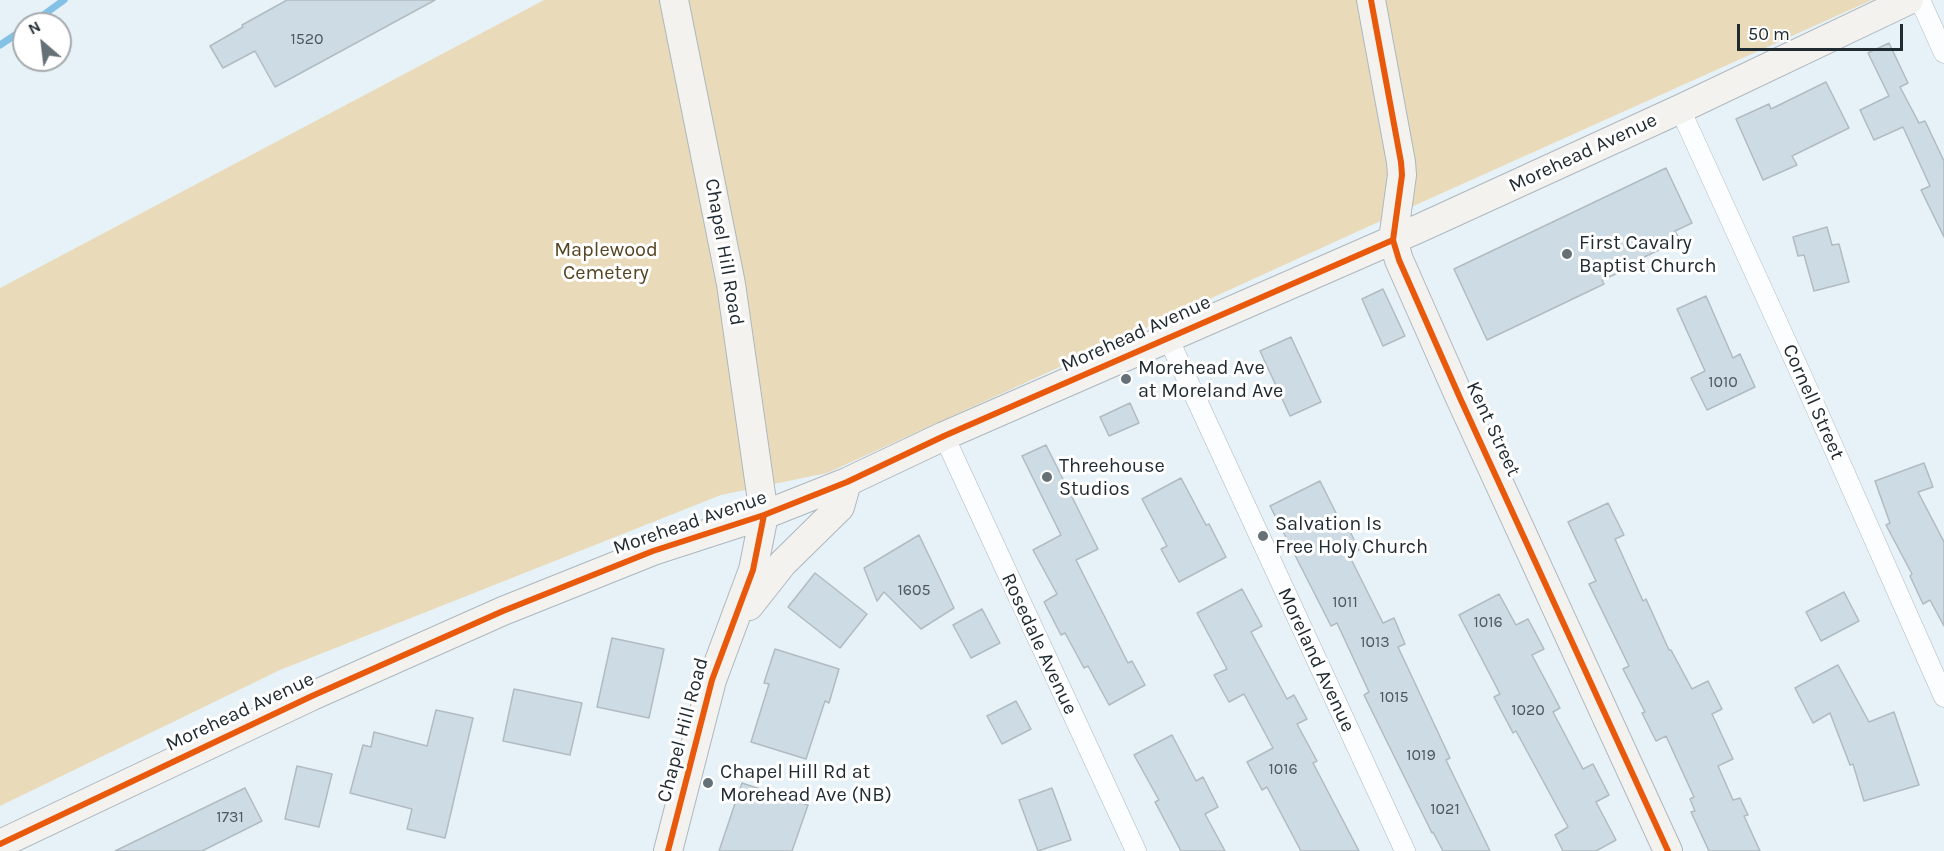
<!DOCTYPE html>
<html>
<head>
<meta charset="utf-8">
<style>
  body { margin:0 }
  #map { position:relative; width:1944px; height:851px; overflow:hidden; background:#e7f2f8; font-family:Karla,sans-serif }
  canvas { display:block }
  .north { position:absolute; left:12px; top:12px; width:60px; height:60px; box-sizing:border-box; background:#fff; border:2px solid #a5aaad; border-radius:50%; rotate:332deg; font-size:16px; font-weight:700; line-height:24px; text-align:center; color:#1f2a31 }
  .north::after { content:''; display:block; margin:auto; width:21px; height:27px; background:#657077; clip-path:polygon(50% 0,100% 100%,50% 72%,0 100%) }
  .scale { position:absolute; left:1737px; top:24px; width:166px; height:27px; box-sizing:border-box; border:3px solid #1f2a31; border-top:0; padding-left:8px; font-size:18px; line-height:21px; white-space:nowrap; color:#1f2a31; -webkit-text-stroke:4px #fff; paint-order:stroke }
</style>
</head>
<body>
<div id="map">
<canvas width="1944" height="851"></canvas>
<div class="north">N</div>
<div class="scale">50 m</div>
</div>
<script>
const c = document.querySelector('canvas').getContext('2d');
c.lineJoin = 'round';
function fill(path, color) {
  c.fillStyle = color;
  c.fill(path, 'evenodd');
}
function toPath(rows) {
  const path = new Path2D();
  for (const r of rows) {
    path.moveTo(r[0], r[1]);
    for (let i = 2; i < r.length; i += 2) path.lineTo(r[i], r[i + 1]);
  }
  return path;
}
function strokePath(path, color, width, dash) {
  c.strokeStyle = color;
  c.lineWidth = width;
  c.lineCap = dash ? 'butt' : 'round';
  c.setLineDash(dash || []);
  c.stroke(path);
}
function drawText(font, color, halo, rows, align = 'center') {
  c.font = font + ' Karla,sans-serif';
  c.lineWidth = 6;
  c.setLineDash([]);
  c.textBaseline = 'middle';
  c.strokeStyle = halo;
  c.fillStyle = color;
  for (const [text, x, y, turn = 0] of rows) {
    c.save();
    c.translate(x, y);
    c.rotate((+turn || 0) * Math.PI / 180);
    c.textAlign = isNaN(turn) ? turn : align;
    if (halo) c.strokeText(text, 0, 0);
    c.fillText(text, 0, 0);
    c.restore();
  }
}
fill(toPath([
  [544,0,1872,0,1429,199,827,473,721,495,280,670,0,806,0,288]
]), '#e9dbba');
strokePath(toPath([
  [31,24,64,0],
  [0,45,24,29]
]), '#83c1e6', 7);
const building = toPath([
  [287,0,435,0,275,87,255,51,223,68,210,46,243,27,242,25,287,0],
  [1889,43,1908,83,1900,87,1919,123,1925,121,1944,161,1944,237,1921,190,1930,186,1903,127,1874,140,1860,110,1889,96,1868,53,1889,43],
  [1826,82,1849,128,1792,156,1797,165,1763,180,1736,119,1769,104,1771,109,1826,82],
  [1666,168,1692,223,1675,231,1680,240,1617,270,1618,273,1602,280,1604,284,1487,340,1454,269,1666,168],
  [1827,227,1832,245,1839,244,1849,282,1814,291,1804,255,1798,256,1793,237,1827,227],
  [1383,289,1405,336,1383,346,1362,299,1383,289],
  [1706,296,1733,358,1740,354,1755,387,1707,410,1691,378,1705,371,1677,309,1706,296],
  [1291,337,1321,402,1290,416,1260,351,1291,337],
  [1130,403,1139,423,1109,436,1100,417,1130,403],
  [1046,445,1098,549,1076,560,1128,663,1132,661,1145,685,1109,705,1088,666,1084,668,1065,633,1061,635,1044,602,1057,594,1033,550,1061,535,1022,456,1046,445],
  [1924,463,1933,487,1918,492,1944,542,1944,626,1930,600,1923,604,1910,576,1912,574,1886,525,1890,523,1875,481,1924,463],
  [1181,478,1206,525,1209,524,1226,557,1179,582,1161,549,1167,546,1142,499,1181,478],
  [1320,481,1341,523,1345,521,1359,550,1349,555,1383,623,1394,618,1405,644,1398,647,1450,758,1446,760,1490,851,1443,851,1433,832,1432,833,1364,695,1369,692,1337,623,1331,626,1270,506,1320,481],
  [1608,503,1624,535,1615,539,1643,601,1646,599,1669,650,1671,650,1692,689,1708,681,1722,709,1712,714,1733,759,1718,766,1733,800,1740,798,1748,815,1744,816,1760,851,1709,851,1691,812,1695,811,1690,799,1694,797,1666,736,1656,741,1642,713,1645,712,1623,669,1629,666,1589,584,1596,581,1568,522,1608,503],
  [919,535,954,608,921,629,884,592,877,601,864,568,919,535],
  [815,573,867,614,840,648,788,607,815,573],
  [1242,589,1262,626,1251,632,1287,699,1294,695,1307,719,1297,724,1317,761,1313,763,1359,851,1301,851,1267,787,1262,790,1247,762,1273,748,1244,694,1229,702,1214,675,1227,669,1197,613,1242,589],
  [1844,592,1859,621,1821,641,1806,612,1844,592],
  [1499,594,1516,625,1528,619,1544,649,1532,655,1560,708,1553,712,1583,769,1593,764,1609,795,1596,802,1616,840,1596,851,1563,851,1555,835,1568,827,1516,731,1513,733,1494,697,1500,694,1459,615,1499,594],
  [982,609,1000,643,971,658,953,625,982,609],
  [612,638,664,649,649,718,597,707,612,638],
  [775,649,839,669,829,703,825,701,806,759,751,742,769,684,764,683,775,649],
  [1838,665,1869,722,1894,712,1919,785,1864,801,1853,764,1850,765,1830,713,1813,723,1795,688,1838,665],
  [514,689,582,703,570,755,503,741,514,689],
  [1016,701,1031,729,1002,744,987,716,1016,701],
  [436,710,473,718,445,838,407,829,412,809,350,793,363,745,371,747,374,732,427,746,436,710],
  [1172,735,1196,781,1203,777,1218,807,1205,814,1225,851,1181,851,1155,802,1159,800,1134,755,1172,735],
  [297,766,332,774,319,827,285,819,297,766],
  [742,783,808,805,792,851,719,851,742,783],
  [245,788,262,821,202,851,115,851,245,788],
  [1052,788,1071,840,1038,851,1019,800,1052,788]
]);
fill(building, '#cddbe4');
strokePath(building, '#b1bbc1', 1.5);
const street = toPath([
  [1920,0,1944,53],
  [1680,109,1800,372,1944,697],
  [1168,338,1405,851],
  [944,436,1136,851]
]);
const secondary = toPath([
  [1371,0,1401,162,1402,175,1393,240,1399,260,1460,398,1668,851],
  [749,606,783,563,840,507,847,482],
  [0,844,312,696,503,611,653,551,764,515,847,482,944,436,1420,228,1680,109,1909,0],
  [668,851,712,680,753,570,764,515,731,284,674,0]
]);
strokePath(street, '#adb7be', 21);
strokePath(secondary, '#adb7be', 30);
strokePath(street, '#fbfdfe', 20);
strokePath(secondary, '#f3f2ef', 28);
strokePath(toPath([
  [1371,0,1401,162,1402,175,1393,240,1399,260,1460,398,1668,851],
  [0,844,312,696,503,611,653,551,764,515,847,482,944,436,1393,240],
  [668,851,712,680,753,570,764,515]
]), '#e8590c', 6);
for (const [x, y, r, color] of [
  [1567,254,6,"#657077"],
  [1126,379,6,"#657077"],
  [1047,477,6,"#657077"],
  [1263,536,6,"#657077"],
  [708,783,6,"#657077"]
]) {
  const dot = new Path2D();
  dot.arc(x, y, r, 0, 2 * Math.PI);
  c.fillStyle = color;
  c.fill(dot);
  strokePath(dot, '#fff', 2);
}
drawText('16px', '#4c575f', null, [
  ["1520",307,39],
  ["1010",1723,382],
  ["1605",914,590],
  ["1011",1345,602],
  ["1016",1488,622],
  ["1013",1375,642],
  ["1015",1394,697],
  ["1020",1528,710],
  ["1019",1421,755],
  ["1016",1283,769],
  ["1021",1445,809],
  ["1731",230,817]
]);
drawText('20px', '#1f2a31', '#fff', [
  ["Morehead Avenue",1583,153,-25],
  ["Chapel Hill Road",724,252,80],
  ["Morehead Avenue",1136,334,-24],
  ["Cornell Street",1813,402,66],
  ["Kent Street",1493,429,65],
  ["Morehead Avenue",690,523,-19],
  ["Rosedale Avenue",1039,644,65],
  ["Moreland Avenue",1316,660,65],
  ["Morehead Avenue",240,712,-25],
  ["Chapel Hill Road",683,730,-75]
]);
drawText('20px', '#1f2a31', '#fff', [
  ["First Cavalry",1579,243],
  ["Baptist Church",1579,266],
  ["Morehead Ave",1138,368],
  ["at Moreland Ave",1138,391],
  ["Threehouse",1059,466],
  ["Studios",1059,489],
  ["Salvation Is",1275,524],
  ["Free Holy Church",1275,547],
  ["Chapel Hill Rd at",720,772],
  ["Morehead Ave (NB)",720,795]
], 'left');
drawText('20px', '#554421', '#fff', [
  ["Maplewood",606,250],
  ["Cemetery",606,273]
]);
</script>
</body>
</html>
